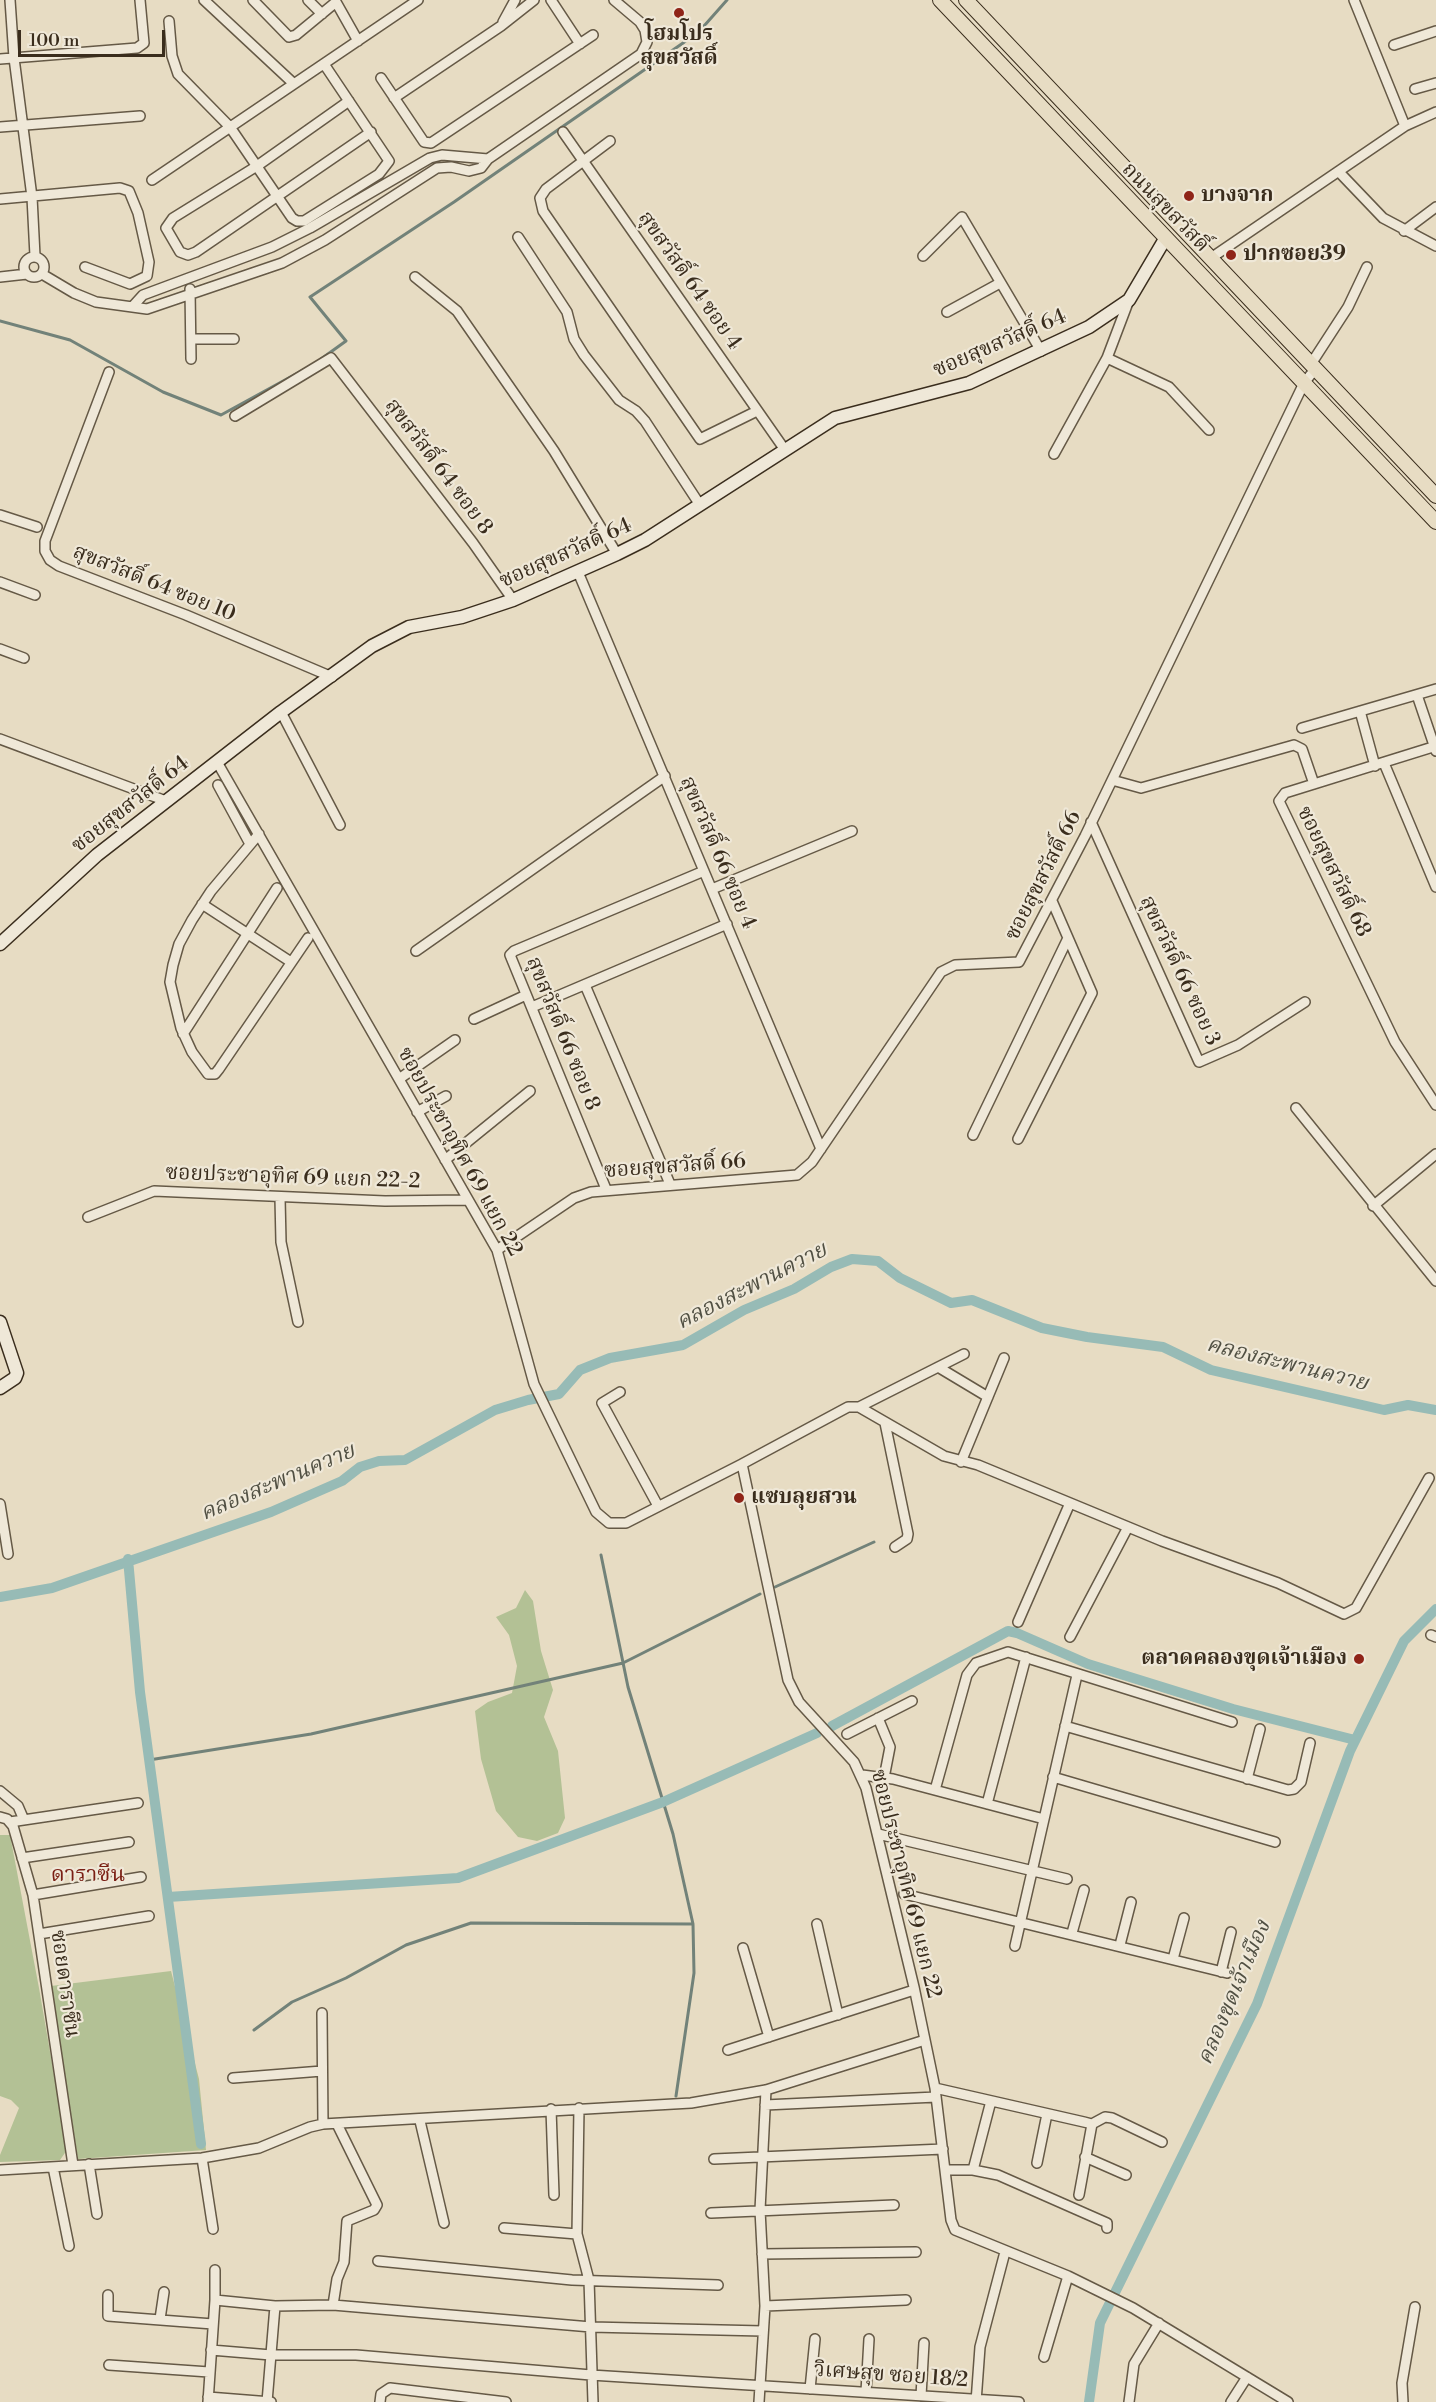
<!DOCTYPE html>
<html>
<head>
<meta charset="utf-8">
<style>
  body { margin:0 }
  #map { position:relative; width:1436px; height:2402px; overflow:hidden; background:#e7dcc3; font-family:"Libre Bodoni",serif }
  canvas { display:block }
  .scale { position:absolute; left:18px; top:30px; width:147px; height:27px; box-sizing:border-box; border:3px solid #3a2d1d; border-top:0; padding-left:8px; font-size:18px; line-height:21px; white-space:nowrap; color:#3a2d1d; -webkit-text-stroke:4px #efe8d8; paint-order:stroke }
</style>
</head>
<body>
<div id="map">
<canvas width="1436" height="2402"></canvas>
<div class="scale">100 m</div>
</div>
<script>
const c = document.querySelector('canvas').getContext('2d');
c.lineJoin = 'round';
function fill(path, color) {
  c.fillStyle = color;
  c.fill(path, 'evenodd');
}
function toPath(rows) {
  const path = new Path2D();
  for (const r of rows) {
    if (r.length === 3) {
      path.moveTo(r[0] + r[2], r[1]);
      path.arc(r[0], r[1], r[2], 0, 2 * Math.PI);
      continue;
    }
    path.moveTo(r[0], r[1]);
    for (let i = 2; i < r.length; i += 2) path.lineTo(r[i], r[i + 1]);
  }
  return path;
}
function strokePath(path, color, width, dash) {
  c.strokeStyle = color;
  c.lineWidth = width;
  c.lineCap = dash ? 'butt' : 'round';
  c.setLineDash(dash || []);
  c.stroke(path);
}
function drawText(font, color, halo, rows, align = 'center') {
  c.font = font + ' "Libre Bodoni","Noto Serif Thai",serif';
  c.lineWidth = 4.5;
  c.setLineDash([]);
  c.textBaseline = 'middle';
  c.strokeStyle = halo;
  c.fillStyle = color;
  for (const [text, x, y, turn = 0] of rows) {
    c.save();
    c.translate(x, y);
    c.rotate((+turn || 0) * Math.PI / 180);
    c.textAlign = isNaN(turn) ? turn : align;
    if (halo) c.strokeText(text, 0, 0);
    c.fillText(text, 0, 0);
    c.restore();
  }
}
fill(toPath([
  [525,1590,533,1601,541,1651,553,1690,544,1717,558,1751,565,1818,558,1833,537,1841,518,1837,496,1811,481,1759,475,1711,488,1702,512,1693,517,1666,509,1635,496,1617,516,1608],
  [0,1835,10,1835,39,1988,67,2150,60,2160,0,2162,0,2155,19,2108,11,2100,0,2096],
  [171,1971,199,2079,206,2150,78,2159,51,1986]
]), '#b3c195');
strokePath(toPath([
  [0,321,70,340,163,392,221,415,305,369],
  [321,359,346,341,310,297,454,202,683,43,704,26,727,0],
  [601,1555,628,1687,673,1834,693,1924,694,1973,676,2096],
  [775,1587,874,1542],
  [149,1760,311,1734,623,1663,760,1594],
  [254,2030,292,2002,346,1978,406,1945,471,1923,693,1924]
]), '#728279', 3);
strokePath(toPath([
  [128,1559,140,1692,201,2144],
  [0,1597,52,1588,271,1512,342,1481,360,1467,379,1461,405,1460,495,1410,528,1400,559,1394,580,1370,610,1358,683,1345,744,1310,794,1289,831,1267,852,1259,878,1261,900,1278,951,1303,972,1300,1042,1328,1087,1337,1163,1347,1211,1370,1384,1410,1408,1405,1436,1410],
  [832,1726,1008,1631,1017,1633,1088,1664,1233,1709,1355,1740],
  [168,1897,458,1878,663,1802,817,1733],
  [1089,2402,1100,2323,1257,2004,1350,1751,1404,1641,1436,1609]
]), '#97bbb6', 10);
const street = toPath([
  [10,0,14,58,32,197,35,256],
  [204,0,293,83],
  [253,0,289,37,296,35,336,2,358,41],
  [308,0,322,14],
  [551,0,580,44],
  [169,21,172,56,178,74,230,127,292,218,297,221,304,221,379,174,389,161,324,64],
  [503,22,515,0],
  [1394,45,1436,31],
  [0,59,137,48,144,43,140,0],
  [381,78,424,142,431,143,593,35],
  [1415,89,1436,83],
  [394,98,501,26,534,0],
  [349,101,257,166,173,218,166,228,180,252,188,255,196,252,371,132],
  [1405,126,1436,112],
  [0,127,140,116],
  [563,132,785,450],
  [610,141,546,189,540,198,543,211,700,439,757,411],
  [1339,172,1383,218,1436,246],
  [152,180,418,0],
  [0,199,120,188,129,191,138,213,149,262,147,276,130,284,85,267],
  [1404,231,1436,207],
  [518,237,567,312,574,339,584,355,619,400,636,411,645,421,700,505],
  [923,256,962,217,1041,351],
  [34,267,10],
  [1211,258,1405,126,1354,0],
  [42,274,74,293,96,302,147,309,282,263,325,240,437,168,451,167,469,171,481,168,488,159,641,54,647,42,645,30,640,22,614,0],
  [0,277,27,274],
  [415,277,457,311,554,451,617,554],
  [190,289,191,359],
  [1129,300,1107,358,1169,387,1209,430],
  [133,306,143,295,272,247,310,228,430,158,442,155,488,159],
  [947,312,1000,283],
  [191,339,234,339],
  [1311,364,1348,307,1367,267],
  [109,372,45,541,45,551,50,560,59,566,186,615,332,677],
  [235,416,331,358,473,543,513,600],
  [1054,454,1107,358],
  [0,515,37,527],
  [578,572,821,1149],
  [0,582,35,595],
  [0,649,24,658],
  [1417,695,1436,751],
  [1360,711,1375,766],
  [281,712,340,825],
  [1302,728,1436,689],
  [0,739,166,801],
  [1436,746,1285,793,1279,801,1395,1042,1436,1105],
  [217,762,497,1250,534,1384,596,1512,609,1523,626,1523,742,1464,788,1680,799,1702,854,1762,866,1788,914,1987,935,2088,951,2220,955,2230,1068,2276,1133,2308,1288,2402],
  [1384,763,1436,887],
  [1112,780,1141,788,1294,745,1302,749,1314,784],
  [218,785,250,844],
  [1091,822,1199,1062,1238,1045,1305,1002],
  [259,834,211,891,192,920,179,944,173,965,170,982,181,1028,192,1052,208,1074,215,1074,219,1069,308,938],
  [712,889,852,831],
  [202,904,291,962],
  [416,951,665,776],
  [585,985,670,1184],
  [532,1007,727,924],
  [474,1019,526,995],
  [183,1034,277,888],
  [399,1079,455,1040],
  [1296,1108,1436,1281],
  [417,1112,446,1096],
  [973,1135,1068,938],
  [1018,1139,1092,993,1052,901],
  [445,1160,530,1091],
  [606,1189,510,955,514,951,704,871],
  [280,1198,281,1242,298,1322],
  [1373,1206,1436,1154],
  [88,1217,154,1191,385,1201,466,1200],
  [497,1250,574,1198,591,1192,797,1175,812,1162,941,972,955,965,1019,962,1085,836,1304,383,1316,368],
  [938,1367,988,1397],
  [620,1392,602,1403,658,1506],
  [859,1407,964,1354],
  [885,1423,908,1534,907,1539,895,1547],
  [961,1462,1004,1358],
  [742,1464,848,1407,859,1407,944,1456,978,1465,1162,1541,1278,1583,1344,1614,1356,1608,1429,1478],
  [0,1504,8,1554],
  [1018,1622,1070,1503],
  [1431,1635,1436,1637],
  [1070,1637,1128,1527],
  [878,1718,890,1747,884,1778],
  [1065,1726,1288,1790,1294,1789,1301,1782,1310,1743],
  [847,1734,912,1701],
  [862,1775,893,1779,1044,1819],
  [1053,1777,1275,1842],
  [1247,1779,1260,1729],
  [935,1790,967,1675,976,1663,1008,1652,1232,1722],
  [0,1791,18,1806,24,1820],
  [987,1804,1026,1657],
  [0,1817,7,1819,13,1826,33,1895,73,2165],
  [10,1822,138,1803],
  [878,1834,1067,1879],
  [22,1858,129,1842],
  [904,1894,1227,1973],
  [33,1895,141,1877],
  [817,1924,838,2015],
  [1072,1933,1084,1890],
  [39,1934,149,1916],
  [1120,1945,1131,1902],
  [1015,1946,1077,1675],
  [743,1948,769,2037],
  [1173,1959,1184,1918],
  [1221,1972,1231,1932],
  [322,2013,323,2124],
  [728,2050,914,1990],
  [233,2078,322,2071],
  [935,2088,1084,2122,1092,2124,1105,2117,1112,2118,1162,2142],
  [765,2105,936,2097],
  [579,2108,577,2234,589,2280,593,2402],
  [551,2109,554,2195],
  [420,2121,444,2223],
  [1085,2157,1126,2175],
  [202,2158,213,2229],
  [714,2159,943,2149],
  [1037,2163,1047,2114],
  [89,2164,97,2214],
  [53,2167,69,2246],
  [0,2170,202,2158,259,2148,310,2127,323,2124,691,2103,766,2090,925,2040],
  [946,2170,973,2170,998,2175,1107,2223,1107,2228],
  [973,2170,991,2101],
  [1079,2195,1092,2124],
  [711,2213,894,2205],
  [504,2228,577,2234],
  [762,2254,916,2252],
  [378,2261,572,2280,718,2285],
  [215,2270,215,2300],
  [108,2295,108,2316,213,2324],
  [333,2305,337,2279,344,2262,347,2221,374,2210,377,2205,338,2126],
  [765,2306,906,2300],
  [160,2319,164,2292],
  [211,2350,271,2355,356,2355,591,2375,1019,2402],
  [1044,2357,1068,2276],
  [109,2365,209,2372],
  [810,2389,815,2339],
  [866,2392,869,2339],
  [921,2396,924,2343],
  [208,2397,271,2402],
  [208,2402,215,2300,275,2306,333,2305,591,2327,763,2331],
  [267,2402,275,2306],
  [380,2402,381,2394,390,2388,506,2402],
  [759,2402,765,2306,760,2210,766,2090],
  [976,2402,980,2347,1005,2252],
  [1129,2402,1134,2364,1159,2323],
  [1231,2402,1247,2377],
  [1403,2402,1402,2383,1415,2307]
]);
const secondary = toPath([
  [0,944,97,855,281,712,372,646,409,627,462,617,513,600,617,554,645,540,835,418,969,383,1089,327,1129,300,1165,239],
  [0,1322,17,1373,15,1378,0,1388]
]);
const primary = toPath([
  [940,0,1436,522],
  [966,0,1436,496]
]);
strokePath(street, '#655946', 12);
strokePath(secondary, '#3a2d1d', 15);
strokePath(primary, '#3a2d1d', 16);
strokePath(street, '#efe8d8', 9);
strokePath(secondary, '#efe8d8', 12);
strokePath(primary, '#e7dcc3', 14);
for (const [x, y, r, color] of [
  [679,13,6,"#8f2418"],
  [1189,196,6,"#8f2418"],
  [1231,255,6,"#8f2418"],
  [739,1498,6,"#8f2418"],
  [1359,1659,6,"#8f2418"]
]) {
  const dot = new Path2D();
  dot.arc(x, y, r, 0, 2 * Math.PI);
  c.fillStyle = color;
  c.fill(dot);
  strokePath(dot, '#efe8d8', 2);
}
drawText('bold 21px', '#3a2d1d', '#efe8d8', [
  ["โฮมโปร",679,35,"center"],
  ["สุขสวัสดิ์",679,59,"center"],
  ["บางจาก",1201,196],
  ["ปากซอย39",1243,255],
  ["แซบลุยสวน",751,1498],
  ["ตลาดคลองขุดเจ้าเมือง",1347,1659,"right"]
], 'left');
drawText('21px', '#3a2d1d', '#efe8d8', [
  ["ถนนสุขสวัสดิ์",1165,208,46],
  ["สุขสวัสดิ์ 64 ซอย 4",689,281,55],
  ["ซอยสุขสวัสดิ์ 64",1000,344,-23],
  ["สุขสวัสดิ์ 64 ซอย 8",438,467,53],
  ["ซอยสุขสวัสดิ์ 64",566,554,-24],
  ["สุขสวัสดิ์ 64 ซอย 10",154,584,22],
  ["ซอยสุขสวัสดิ์ 64",131,805,-38],
  ["สุขสวัสดิ์ 66 ซอย 4",717,853,67],
  ["ซอยสุขสวัสดิ์ 68",1333,872,64],
  ["ซอยสุขสวัสดิ์ 66",1044,876,-63],
  ["สุขสวัสดิ์ 66 ซอย 3",1179,971,65],
  ["สุขสวัสดิ์ 66 ซอย 8",562,1034,68],
  ["ซอยประชาอุทิศ 69 แยก 22",459,1152,61],
  ["ซอยสุขสวัสดิ์ 66",675,1167,-4],
  ["ซอยประชาอุทิศ 69 แยก 22-2",293,1178,2],
  ["ซอยประชาอุทิศ 69 แยก 22",905,1884,76],
  ["ซอยดาราซีน",64,1984,82],
  ["วิเศษสุข ซอย 18/2",891,2376,4]
]);
drawText('italic 22px', '#515043', '#efe8d8', [
  ["คลองสะพานควาย",752,1287,-27],
  ["คลองสะพานควาย",1287,1365,14],
  ["คลองสะพานควาย",278,1483,-23],
  ["คลองขุดเจ้าเมือง",1235,1993,-67]
]);
drawText('22px', '#7a1f14', '#efe8d8', [
  ["ดาราซีน",88,1876]
]);
</script>
</body>
</html>
